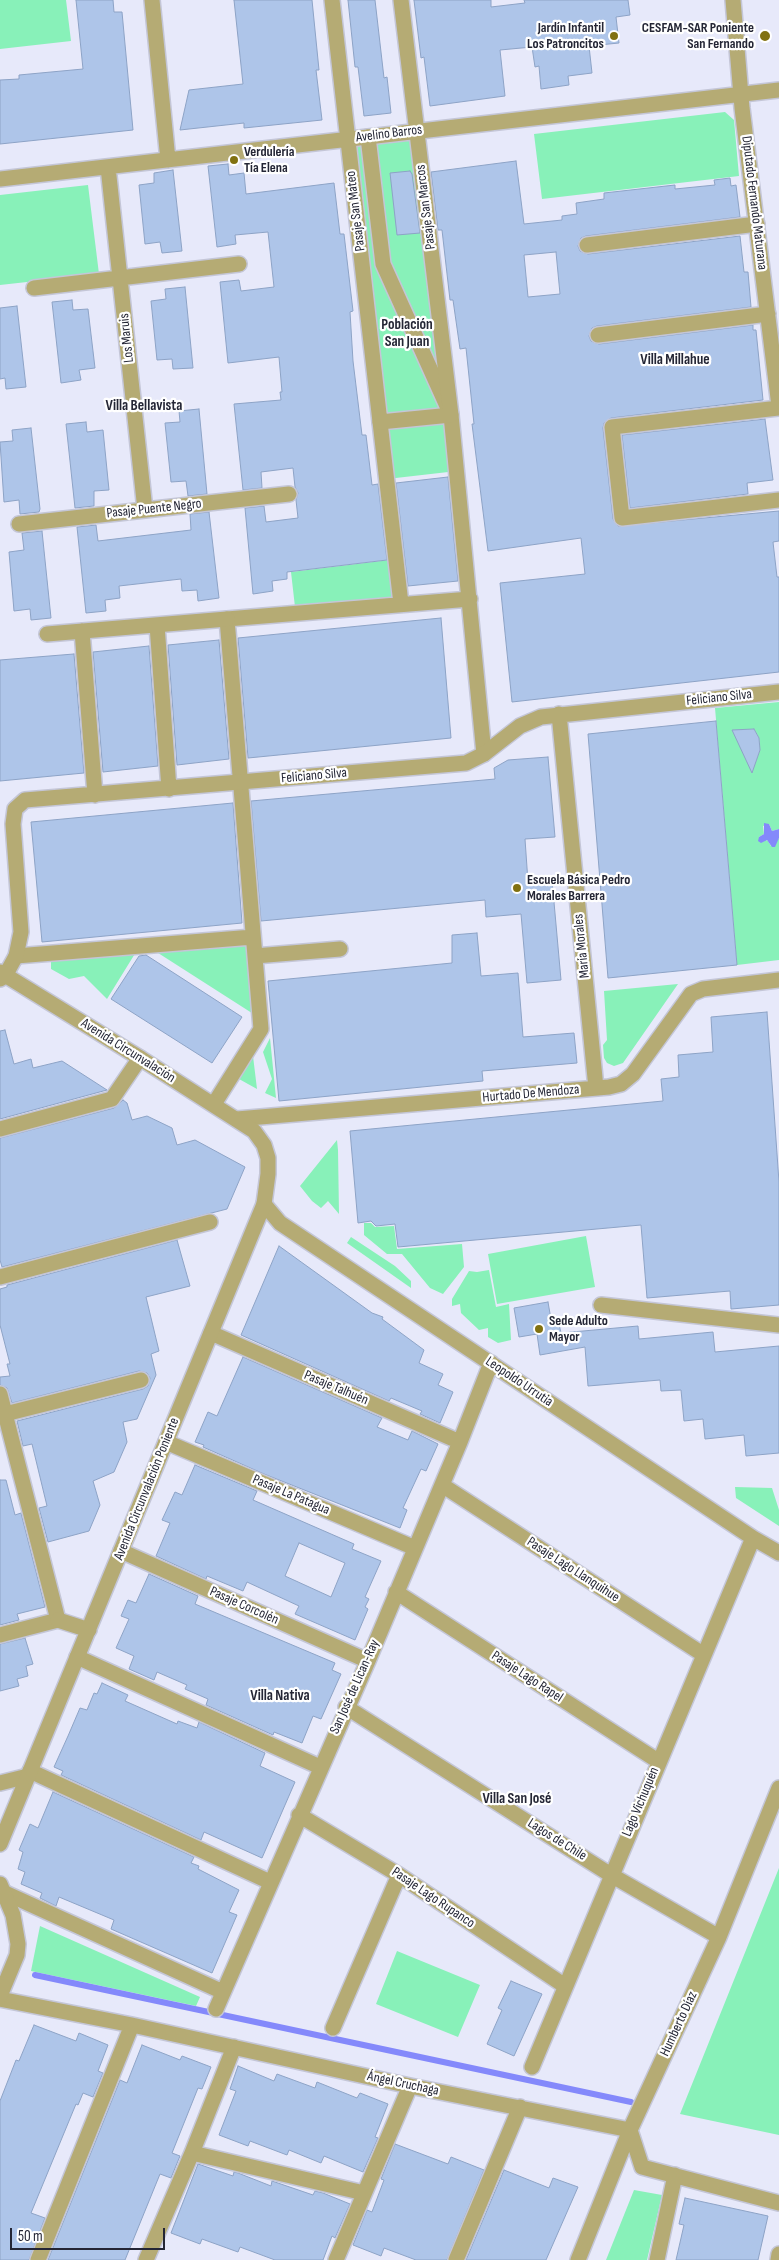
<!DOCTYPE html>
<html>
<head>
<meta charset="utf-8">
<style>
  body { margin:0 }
  #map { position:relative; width:779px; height:2260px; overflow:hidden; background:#e7e9fa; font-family:"Sofia Sans Condensed",sans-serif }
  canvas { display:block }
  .scale { position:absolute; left:10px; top:2228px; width:155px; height:22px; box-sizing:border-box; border:2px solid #242635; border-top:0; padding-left:6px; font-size:15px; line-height:18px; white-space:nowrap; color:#242635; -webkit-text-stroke:4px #fff; paint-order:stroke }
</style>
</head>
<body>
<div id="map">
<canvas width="779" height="2260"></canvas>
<div class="scale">50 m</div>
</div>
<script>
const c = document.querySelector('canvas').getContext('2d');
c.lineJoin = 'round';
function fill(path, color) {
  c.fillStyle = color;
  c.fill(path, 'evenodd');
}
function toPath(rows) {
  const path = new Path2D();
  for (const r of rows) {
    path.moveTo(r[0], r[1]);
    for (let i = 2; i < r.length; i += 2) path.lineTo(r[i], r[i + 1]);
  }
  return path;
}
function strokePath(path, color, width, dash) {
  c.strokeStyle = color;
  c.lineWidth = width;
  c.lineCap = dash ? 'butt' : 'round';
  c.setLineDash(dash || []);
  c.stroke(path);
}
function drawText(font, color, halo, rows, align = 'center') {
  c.font = font + ' "Sofia Sans Condensed",sans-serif';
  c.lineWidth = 4.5;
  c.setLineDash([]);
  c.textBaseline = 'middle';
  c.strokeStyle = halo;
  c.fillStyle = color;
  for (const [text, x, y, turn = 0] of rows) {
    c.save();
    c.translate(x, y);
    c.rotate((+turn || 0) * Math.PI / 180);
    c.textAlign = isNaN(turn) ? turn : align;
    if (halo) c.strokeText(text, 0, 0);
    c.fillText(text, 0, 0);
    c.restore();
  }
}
fill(toPath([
  [0,0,66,0,71,41,0,49],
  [725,112,734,120,739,176,542,199,534,134],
  [417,131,457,471,387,479,348,139],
  [88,185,99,274,0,285,0,195],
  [389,560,394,599,295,607,291,572],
  [779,702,779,829,772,831,769,824,763,826,764,834,759,837,768,841,771,846,779,838,779,960,737,965,715,708],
  [754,729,759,738,760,750,756,761,747,762,743,730],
  [249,944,255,1015,155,951],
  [136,952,107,999,84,976,69,979,51,969,51,958],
  [678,984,623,1063,614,1066,607,1063,604,1058,603,1045,607,1040,604,991],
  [270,1038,276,1098,265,1093,272,1079,263,1052],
  [253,1056,257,1089,239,1079],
  [337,1140,338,1150,339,1214,328,1201,321,1208,312,1201,300,1186],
  [364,1223,371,1223,375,1227,394,1226,397,1249,462,1244,464,1267,443,1294,430,1288,402,1254,387,1254,364,1235],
  [586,1236,595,1287,497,1304,488,1254],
  [351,1237,395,1266,411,1281,411,1288,347,1243],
  [489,1270,496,1307,509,1304,511,1340,498,1343,488,1337,488,1328,479,1330,461,1313,460,1304,452,1306,452,1299,469,1271,477,1272],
  [735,1487,772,1488,779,1510,779,1526,736,1498],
  [779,1868,779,2135,680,2114],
  [40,1926,200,1997,196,2006,31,1971],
  [397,1951,480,1985,458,2037,376,2004],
  [634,2190,662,2195,647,2260,606,2260]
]), '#88f1b9');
fill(toPath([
  [764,823,769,824,772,831,779,829,779,838,775,847,772,847,767,840,761,843,758,841,759,837,764,834]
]), '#8489fb');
strokePath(toPath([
  [35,1975,631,2102]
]), '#8489fb', 6);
const building = toPath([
  [76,0,113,0,114,12,122,12,133,130,0,144,0,80,19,79,19,75,83,69,76,0],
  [234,0,312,0,319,70,316,70,322,120,244,128,244,123,180,130,189,90,243,84,234,0],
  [348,0,375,0,384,78,387,77,391,113,364,116,358,67,355,67,348,0],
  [414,0,491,0,491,7,525,3,524,0,628,0,630,15,616,17,619,43,589,46,592,73,568,76,569,85,541,89,539,66,535,67,532,47,500,50,505,96,430,106,424,57,421,58,414,0],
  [516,161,524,224,562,220,562,216,577,214,576,203,604,199,604,193,675,185,675,189,715,185,714,180,730,178,731,186,736,185,740,217,586,236,581,238,578,246,580,251,588,254,740,236,744,272,748,272,751,307,597,326,592,328,589,336,591,341,599,344,753,325,753,330,756,330,763,400,611,418,604,423,603,428,613,519,618,526,779,511,779,541,773,542,777,577,779,577,779,672,512,702,500,583,585,574,581,538,488,551,472,424,474,424,466,348,460,349,453,300,450,300,442,230,438,230,431,172,516,161],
  [556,252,560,294,528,297,524,255,556,252],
  [228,164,229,175,244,173,246,194,334,183,340,234,344,234,353,311,350,312,353,361,362,435,366,435,372,485,378,484,387,560,287,572,287,579,272,581,273,591,253,594,245,508,264,506,266,522,298,518,296,500,298,493,295,487,293,468,261,472,262,488,243,490,234,404,281,400,280,392,282,392,279,357,228,363,220,282,239,280,241,291,274,287,268,232,235,235,236,244,217,247,208,166,228,164],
  [173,170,182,251,162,253,160,242,145,244,139,185,154,183,154,173,173,170],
  [410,171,412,174,420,233,397,235,390,173,410,171],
  [185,287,193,368,173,369,172,359,157,360,151,301,166,299,165,289,185,287],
  [72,300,73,310,88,309,95,368,79,370,81,380,61,383,52,302,72,300],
  [17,306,26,387,6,389,5,378,0,379,0,308,17,306],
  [199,409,207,494,188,496,186,481,171,482,165,423,180,422,179,411,199,409],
  [765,419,773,480,747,483,748,494,630,508,622,435,765,419],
  [86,422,87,432,103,430,109,490,94,491,94,506,75,508,66,424,86,422],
  [31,428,40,509,39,512,20,514,19,500,4,502,0,442,13,441,12,430,31,428],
  [448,477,458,581,408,586,396,483,448,477],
  [209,512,219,598,198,601,197,590,182,591,181,579,119,586,120,598,105,600,106,611,86,613,77,527,96,525,98,541,191,530,190,514,209,512],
  [42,531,51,618,31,620,30,609,14,611,9,552,24,550,22,533,42,531],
  [441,618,451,738,248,758,238,638,441,618],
  [219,640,229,759,177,765,168,645,219,640],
  [149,646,158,766,103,772,93,652,149,646],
  [74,654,84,773,0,781,0,660,74,654],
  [716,721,737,965,608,978,588,734,716,721],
  [754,729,759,738,760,750,752,773,732,730,754,729],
  [548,757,555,837,525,839,528,882,552,880,561,980,527,983,521,914,486,917,485,900,261,921,251,801,495,779,494,768,508,760,548,757],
  [233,803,242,923,42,942,31,822,233,803],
  [477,933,481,976,518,973,523,1037,574,1033,577,1063,482,1071,483,1081,279,1101,268,981,452,963,452,935,477,933],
  [146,955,242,1017,212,1063,111,999,139,956,146,955],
  [767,1012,779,1182,779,1305,731,1309,730,1291,647,1298,641,1225,398,1247,395,1224,376,1226,371,1221,358,1223,350,1131,663,1101,661,1079,679,1077,678,1055,713,1052,711,1017,767,1012],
  [5,1030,14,1064,31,1059,33,1068,62,1061,107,1090,0,1119,0,1031,5,1030],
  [123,1100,127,1103,132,1120,147,1116,172,1128,177,1145,195,1140,245,1167,227,1209,2,1267,0,1260,0,1138,114,1108,123,1100],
  [177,1240,190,1286,146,1297,159,1351,151,1354,156,1375,137,1419,123,1422,127,1442,114,1472,93,1481,100,1505,89,1531,48,1542,39,1508,47,1506,32,1444,23,1446,17,1421,143,1389,148,1386,150,1378,147,1373,139,1371,12,1403,7,1388,0,1385,0,1377,10,1376,7,1364,10,1364,0,1325,0,1289,7,1287,7,1285,177,1240],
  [279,1246,372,1313,383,1317,382,1319,424,1350,419,1363,443,1374,438,1385,453,1392,440,1423,420,1414,422,1411,391,1398,389,1401,241,1335,279,1246],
  [548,1302,552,1325,559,1324,561,1333,638,1326,639,1339,713,1332,715,1352,779,1346,779,1453,746,1456,744,1435,705,1439,703,1419,684,1421,681,1390,661,1391,660,1380,588,1386,585,1347,540,1355,537,1334,519,1337,514,1308,548,1302],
  [243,1357,382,1418,377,1427,408,1440,412,1431,438,1444,426,1471,421,1469,403,1508,407,1510,400,1528,264,1474,203,1447,204,1445,195,1442,208,1412,217,1416,243,1357],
  [195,1465,257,1491,253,1500,354,1544,352,1549,381,1561,365,1597,369,1599,365,1607,368,1609,355,1640,295,1614,299,1606,247,1582,243,1591,207,1576,206,1579,156,1556,170,1523,162,1520,175,1492,182,1495,195,1465],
  [299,1543,345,1563,331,1597,285,1576,299,1543],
  [0,1480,6,1480,15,1515,21,1513,45,1607,17,1614,19,1620,0,1625,0,1480],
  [149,1574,198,1596,195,1604,335,1663,332,1670,341,1674,321,1719,313,1716,302,1743,274,1732,273,1735,206,1705,208,1699,185,1689,187,1685,157,1672,154,1680,129,1669,134,1656,116,1648,129,1619,121,1616,128,1600,136,1603,149,1574],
  [25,1638,33,1664,26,1666,28,1676,17,1679,19,1686,0,1691,0,1644,25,1638],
  [102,1683,128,1695,125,1701,177,1724,178,1721,197,1728,199,1722,265,1753,260,1766,295,1782,262,1858,204,1832,201,1840,61,1775,63,1771,54,1767,68,1736,80,1708,87,1710,94,1693,97,1694,102,1683],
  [53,1792,194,1857,191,1863,199,1866,198,1869,239,1890,229,1912,237,1915,212,1973,111,1929,114,1920,59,1897,56,1906,40,1898,42,1893,21,1884,25,1872,18,1869,23,1852,19,1850,30,1824,38,1828,53,1792],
  [511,1981,542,1994,514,2056,487,2044,502,2010,498,2008,511,1981],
  [34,2025,76,2041,79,2033,108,2045,98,2071,103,2073,93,2097,83,2093,78,2105,76,2104,31,2213,45,2218,29,2260,0,2260,0,2101,16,2060,19,2061,34,2025],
  [142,2045,180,2060,182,2056,211,2067,202,2089,198,2088,172,2153,180,2156,171,2178,160,2174,125,2260,48,2260,120,2080,127,2083,142,2045],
  [238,2066,274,2081,277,2074,315,2088,317,2082,357,2098,360,2093,388,2104,375,2137,378,2138,363,2172,324,2156,321,2163,289,2150,287,2155,250,2141,248,2146,219,2135,236,2091,230,2089,238,2066],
  [395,2144,448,2164,451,2157,484,2170,447,2260,416,2260,384,2248,381,2256,353,2245,367,2210,372,2212,384,2180,381,2179,395,2144],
  [198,2164,233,2176,234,2172,238,2173,271,2186,272,2181,313,2195,315,2191,323,2193,350,2204,335,2238,332,2236,323,2260,275,2260,240,2247,238,2252,202,2239,200,2244,171,2233,198,2164],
  [504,2170,549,2188,553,2178,578,2187,546,2260,466,2260,504,2170],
  [685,2198,768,2216,758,2260,676,2260,684,2225,679,2224,685,2198]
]);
fill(building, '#aec5e9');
strokePath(building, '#8da3c6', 1);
const pedestrian = toPath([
  [368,137,383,264,451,415,484,754],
  [380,422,401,604],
  [16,956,253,937],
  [255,956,340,949],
  [214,1104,261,1029,227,619,470,599]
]);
const minor = toPath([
  [152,0,168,160],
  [332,0,380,422,451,415,401,0],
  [733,0,742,108,779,406],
  [108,167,145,510],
  [0,179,779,90],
  [587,245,757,224],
  [34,288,239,264],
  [598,335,768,314],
  [779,408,612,427,622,518,779,500],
  [19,524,289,494],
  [157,625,169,789],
  [82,631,95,795],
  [47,634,227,619],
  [559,714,596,1088],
  [0,979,5,976,16,956,21,932,13,824,15,809,25,800,466,763,484,754,520,726,541,717,779,692],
  [237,1119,609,1087,621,1084,633,1074,691,994,703,989,779,980],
  [0,1129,112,1099,140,1058],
  [264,1204,280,1223,753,1538,779,1553],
  [0,1277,210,1222],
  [601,1305,779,1325],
  [211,1333,460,1442],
  [0,1394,58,1620,0,1635],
  [5,1414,141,1380],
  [166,1442,415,1548],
  [442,1485,704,1655],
  [121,1551,368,1661],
  [396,1592,658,1761],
  [77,1657,320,1767],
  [346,1707,611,1875,719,1937],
  [30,1771,270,1882],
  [0,1783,28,1776],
  [299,1815,399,1875,565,1986],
  [3,1892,223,1992],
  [0,1999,132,2025,410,2086,630,2130,642,2167,779,2203],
  [216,2009,368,1661,460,1442,491,1363],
  [333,2028,399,1875],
  [532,2067,753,1538],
  [192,2153,364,2193],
  [38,2260,132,2025],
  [146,2260,192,2153,234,2047],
  [336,2260,410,2086],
  [456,2260,520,2107],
  [578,2260,630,2130,719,1937,779,1788],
  [657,2260,675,2175],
  [778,2260,779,2254]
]);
const tertiary = toPath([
  [0,972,140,1058,254,1131,264,1145,268,1158,268,1174,264,1204,0,1844],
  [58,1620,89,1630],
  [0,1884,13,1915,18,1944,17,1955,0,1996]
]);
strokePath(pedestrian, '#c4c6d7', 18);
strokePath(minor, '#c4c6d7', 18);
strokePath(tertiary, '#c4c6d7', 18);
strokePath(pedestrian, '#b5ab74', 15);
strokePath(minor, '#b5ab74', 15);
strokePath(tertiary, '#b5ab74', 15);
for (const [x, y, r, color] of [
  [614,36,5,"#817111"],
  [765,36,6,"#817111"],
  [234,160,5,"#817111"],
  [517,888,5,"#817111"],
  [539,1329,5,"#817111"]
]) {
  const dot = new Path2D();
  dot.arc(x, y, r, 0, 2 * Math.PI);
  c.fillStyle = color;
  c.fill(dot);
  strokePath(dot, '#fff', 2);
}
drawText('bold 14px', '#242635', '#fff', [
  ["Jardín Infantil",604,28,"right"],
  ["Los Patroncitos",604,44,"right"],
  ["CESFAM-SAR Poniente",754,28,"right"],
  ["San Fernando",754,44,"right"],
  ["Verdulería",244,152],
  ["Tía Elena",244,168],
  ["Escuela Básica Pedro",527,880],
  ["Morales Barrera",527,896],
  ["Sede Adulto",549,1321],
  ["Mayor",549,1337]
], 'left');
drawText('14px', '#242635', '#fff', [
  ["Avelino Barros",389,134,-7],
  ["Diputado Fernando Maturana",754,203,83],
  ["Pasaje San Marcos",426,207,-97],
  ["Pasaje San Mateo",356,211,-97],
  ["Los Maruis",127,338,-96],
  ["Pasaje Puente Negro",154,509,-6],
  ["Feliciano Silva",719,698,-6],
  ["Feliciano Silva",314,776,-5],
  ["María Morales",582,946,-96],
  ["Avenida Circunvalación",128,1051,32],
  ["Hurtado De Mendoza",531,1094,-5],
  ["Leopoldo Urrutia",519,1382,34],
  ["Pasaje Talhuén",336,1388,23],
  ["Avenida Circunvalación Poniente",147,1489,-68],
  ["Pasaje La Patagua",291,1495,23],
  ["Pasaje Lago Llanquihue",573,1570,33],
  ["Pasaje Corcolén",244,1606,24],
  ["Pasaje Lago Rapel",527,1677,33],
  ["San José de Lican-Ray",355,1687,-66],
  ["Lago Vichuquén",641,1802,-67],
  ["Lagos de Chile",557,1840,32],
  ["Pasaje Lago Rupanco",433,1898,34],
  ["Humberto Díaz",679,2024,-65],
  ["Ángel Cruchaga",403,2084,12]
]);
drawText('bold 15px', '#242635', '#fff', [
  ["Población",407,325],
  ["San Juan",407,342],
  ["Villa Millahue",675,360],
  ["Villa Bellavista",144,406],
  ["Villa Nativa",280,1696],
  ["Villa San José",517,1799]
]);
</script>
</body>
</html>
